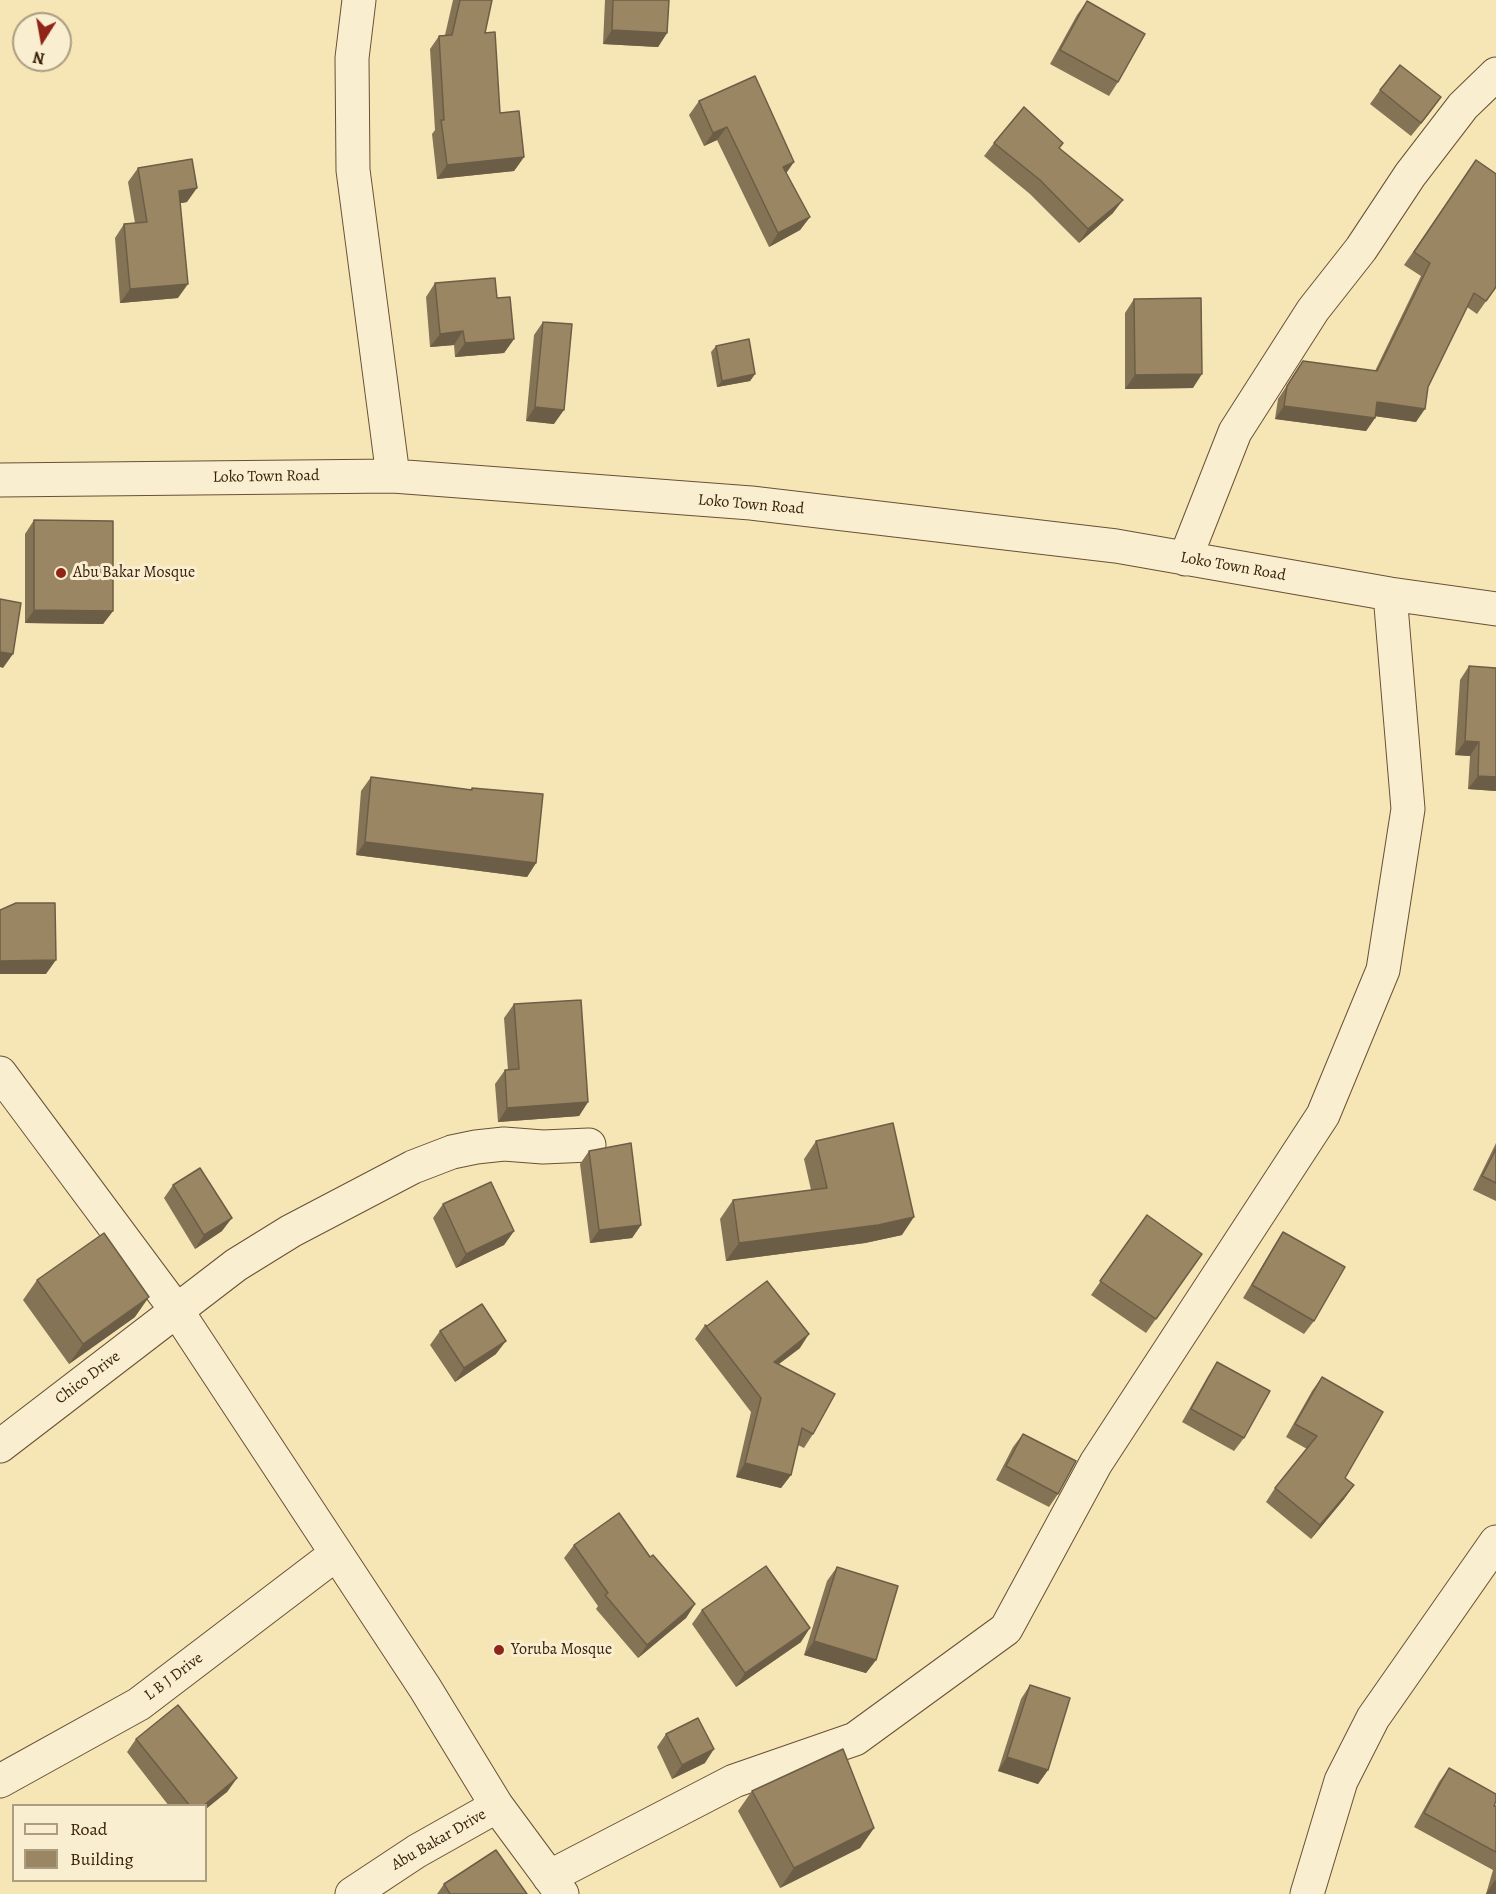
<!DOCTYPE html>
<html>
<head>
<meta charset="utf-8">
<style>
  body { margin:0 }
  #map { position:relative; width:1496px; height:1894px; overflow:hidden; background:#f6e5b5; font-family:Alegreya,serif }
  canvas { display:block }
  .legend { position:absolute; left:12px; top:1804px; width:195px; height:78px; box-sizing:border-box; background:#f9eecf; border:2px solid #ac9c81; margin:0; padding:8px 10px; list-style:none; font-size:18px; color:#38200c }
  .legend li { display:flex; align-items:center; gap:12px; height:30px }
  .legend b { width:30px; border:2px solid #ac9c81 }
  .north { position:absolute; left:12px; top:12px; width:60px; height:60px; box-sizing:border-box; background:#f9eecf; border:2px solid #ac9c81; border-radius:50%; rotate:191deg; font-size:16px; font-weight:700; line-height:24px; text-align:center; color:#38200c }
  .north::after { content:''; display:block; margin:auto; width:21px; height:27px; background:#8f2418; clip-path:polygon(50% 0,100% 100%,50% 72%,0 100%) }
</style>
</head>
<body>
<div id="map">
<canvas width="1496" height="1894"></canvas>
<ul class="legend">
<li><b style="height:8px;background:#f9eecf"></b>Road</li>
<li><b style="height:16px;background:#9b8664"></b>Building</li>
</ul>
<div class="north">N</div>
</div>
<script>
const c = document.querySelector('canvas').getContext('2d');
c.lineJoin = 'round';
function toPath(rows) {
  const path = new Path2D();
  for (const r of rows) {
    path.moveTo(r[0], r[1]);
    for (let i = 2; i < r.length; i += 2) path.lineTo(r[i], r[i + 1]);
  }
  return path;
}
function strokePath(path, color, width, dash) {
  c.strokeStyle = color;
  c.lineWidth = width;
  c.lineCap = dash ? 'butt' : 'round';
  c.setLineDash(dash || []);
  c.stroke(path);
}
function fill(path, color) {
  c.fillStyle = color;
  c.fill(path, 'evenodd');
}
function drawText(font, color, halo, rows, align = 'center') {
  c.font = font + ' Alegreya,serif';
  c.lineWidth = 6;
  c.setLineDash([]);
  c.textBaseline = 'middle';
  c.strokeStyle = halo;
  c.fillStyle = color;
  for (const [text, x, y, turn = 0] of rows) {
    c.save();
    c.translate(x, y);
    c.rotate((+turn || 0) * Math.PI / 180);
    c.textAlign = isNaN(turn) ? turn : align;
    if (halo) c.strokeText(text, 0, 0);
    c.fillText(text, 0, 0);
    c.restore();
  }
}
const minor = toPath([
  [359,0,352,58,353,170,393,476],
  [0,480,393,476,751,503,1116,546,1390,594,1496,609],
  [1185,559,1235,432,1313,310,1361,249,1410,175,1463,106,1496,74],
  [0,1073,177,1311,425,1688,497,1806,562,1894],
  [0,1446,236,1265,291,1231,413,1167,452,1152,476,1147,504,1144,543,1147,589,1145],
  [0,1781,139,1704,336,1554],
  [549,1877,734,1781,855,1739,1006,1629,1096,1463,1323,1115,1383,970,1408,809,1390,594],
  [352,1894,417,1851,497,1806],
  [1307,1894,1341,1781,1373,1718,1496,1542]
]);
strokePath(minor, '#685136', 35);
strokePath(minor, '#f9eecf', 33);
fill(toPath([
  [453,0,492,0,485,33,500,113,524,157,514,171,437,179,432,134,435,130,430,49,439,36,445,35],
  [605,0,669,0,667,33,658,47,603,44],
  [1087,1,1118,82,1109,96,1050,64,1077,15],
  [1380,90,1431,111,1411,136,1370,104],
  [699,101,786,173,810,217,800,230,769,247,717,140,704,146,689,115],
  [994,143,1063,143,1059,149,1113,213,1079,243,1030,194,984,156],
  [1476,160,1496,287,1477,314,1467,307,1428,387,1416,422,1375,416,1375,418,1366,431,1275,419,1278,399,1303,361,1375,371,1421,276,1404,265],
  [138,168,187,202,181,203,178,298,120,303,115,238,124,224,135,223,128,182],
  [435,283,497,298,514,339,504,353,455,357,454,345,430,347,426,297],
  [1134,299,1193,388,1125,389,1125,313],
  [543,322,554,424,526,421,534,335],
  [716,346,755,374,750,381,717,387,711,352],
  [34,520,113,611,103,624,25,623,25,534],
  [1469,666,1496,668,1496,791,1468,789,1470,756,1455,755,1460,680],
  [371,777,470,790,472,788,536,863,527,877,356,855,361,791],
  [514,1004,588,1102,579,1116,498,1122,495,1084,505,1070,508,1070,504,1018],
  [816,1141,902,1235,865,1243,726,1261,720,1219,733,1200,811,1190,804,1159],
  [1496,1143,1496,1201,1473,1190],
  [589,1151,641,1225,632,1238,590,1243,580,1164],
  [173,1185,222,1231,195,1249,164,1198],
  [443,1204,514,1231,504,1245,456,1268,433,1218],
  [1147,1215,1202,1254,1146,1333,1091,1295],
  [1283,1232,1314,1321,1304,1334,1243,1298,1274,1246],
  [37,1280,135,1317,69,1364,23,1300],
  [705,1325,800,1348,779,1364,813,1434,804,1448,798,1445,791,1475,781,1488,736,1477,751,1412,695,1339],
  [440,1331,496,1354,455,1382,430,1345],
  [1217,1362,1244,1438,1234,1451,1182,1422,1208,1376],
  [1322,1377,1345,1478,1354,1485,1344,1499,1311,1539,1266,1502,1275,1488,1307,1449,1286,1437,1312,1391],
  [1023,1434,1058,1494,1049,1507,996,1480,1013,1447],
  [574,1545,650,1557,695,1604,686,1618,638,1658,596,1609,598,1606,564,1558],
  [837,1567,876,1660,866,1673,804,1655,827,1581],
  [702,1610,801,1642,736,1687,692,1624],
  [1030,1685,1048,1770,1038,1784,998,1771,1021,1699],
  [666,1734,705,1763,672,1779,657,1747],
  [136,1739,237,1778,227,1792,206,1806,169,1806,127,1752],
  [1449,1768,1494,1806,1496,1806,1496,1894,1486,1894,1493,1870,1414,1827,1439,1782],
  [752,1791,874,1828,860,1848,780,1888,738,1811],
  [444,1884,527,1894,437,1894]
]), '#857356');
fill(toPath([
  [612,30,667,33,658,47,603,44],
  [1441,97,1431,111,1411,136],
  [727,127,717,140,704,146,713,133],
  [524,157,514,171,437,179,447,165],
  [794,162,785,175,783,167],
  [197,188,187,202,170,205,179,191],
  [1123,200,1113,213,1079,243,1088,229],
  [810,217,800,230,769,247,778,233],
  [188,284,178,298,120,303,130,289],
  [463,331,454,345,430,347,440,334],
  [514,339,504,353,455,357,465,343],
  [755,374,750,381,717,387,722,381],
  [1202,374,1193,388,1125,389,1135,375],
  [1377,402,1425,409,1416,422,1367,415],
  [1284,406,1375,418,1366,431,1275,419],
  [535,407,564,410,554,424,526,421],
  [34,610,113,611,103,624,25,623],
  [0,652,13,654,3,668,0,667],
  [1465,741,1479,742,1470,756,1455,755],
  [1478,776,1496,777,1496,791,1468,789],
  [365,842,536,863,527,877,356,855],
  [56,960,46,974,0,974,0,961],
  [588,1102,579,1116,498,1122,507,1108],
  [914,1217,902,1235,865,1243,726,1261,739,1243],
  [232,1218,222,1231,195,1249,204,1235],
  [641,1225,632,1238,590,1243,599,1230],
  [514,1231,504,1245,456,1268,466,1254],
  [149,1297,135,1317,69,1364,83,1344],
  [809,1334,800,1348,764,1375,774,1362],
  [506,1341,496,1354,455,1382,464,1368],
  [745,1463,791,1475,781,1488,736,1477],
  [1354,1485,1344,1499,1311,1539,1320,1525],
  [695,1604,686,1618,638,1658,647,1645],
  [810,1628,801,1642,736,1687,745,1673],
  [814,1641,876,1660,866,1673,804,1655],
  [714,1749,705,1763,672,1779,682,1765],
  [1007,1757,1048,1770,1038,1784,998,1771],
  [237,1778,227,1792,206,1809,206,1806,203,1806],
  [874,1828,860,1848,780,1888,794,1868],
  [1495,1880,1496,1881,1496,1894,1486,1894]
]), '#6c5e46');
const building = toPath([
  [460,0,492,0,485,33,495,32,500,113,519,111,524,157,447,165,441,120,444,120,439,36,452,35,460,0],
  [613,0,669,0,667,33,612,30,613,0],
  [1087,1,1145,34,1118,82,1060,50,1087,1],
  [1400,65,1441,97,1421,123,1380,90,1400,65],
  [755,76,794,162,783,167,810,217,778,233,727,127,713,133,699,101,755,76],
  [1024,107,1063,143,1059,148,1123,200,1088,229,1040,180,994,143,1024,107],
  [192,159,197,188,179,191,188,284,130,289,124,224,147,222,138,168,192,159],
  [1476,160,1496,174,1496,287,1486,301,1474,293,1428,387,1425,409,1377,402,1375,418,1284,406,1287,386,1303,361,1377,371,1430,263,1414,252,1476,160],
  [495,278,497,298,510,297,514,339,465,343,463,331,440,334,435,283,495,278],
  [1201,298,1202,374,1135,375,1134,299,1201,298],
  [543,322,572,324,564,410,535,407,543,322],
  [749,339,755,374,722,381,716,346,749,339],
  [34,520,113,521,113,611,34,610,34,520],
  [0,599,21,603,13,654,0,652,0,599],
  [1469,666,1496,668,1496,777,1478,776,1479,742,1465,741,1469,666],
  [371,777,472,790,472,788,543,794,536,863,365,842,371,777],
  [16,903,55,903,56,960,0,961,0,910,16,903],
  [581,1000,588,1102,507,1108,505,1070,519,1069,514,1004,581,1000],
  [893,1123,914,1217,878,1225,739,1243,733,1200,827,1188,816,1141,893,1123],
  [631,1143,641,1225,599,1230,589,1151,631,1143],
  [1496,1149,1496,1183,1482,1176,1496,1149],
  [200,1168,232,1218,204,1235,173,1185,200,1168],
  [491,1182,514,1231,466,1254,443,1204,491,1182],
  [1147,1215,1202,1254,1156,1319,1100,1281,1147,1215],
  [1283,1232,1345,1267,1314,1321,1252,1285,1283,1232],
  [104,1233,149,1297,83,1344,37,1280,104,1233],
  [767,1281,809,1334,774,1362,835,1394,813,1434,802,1428,791,1475,745,1463,761,1398,705,1325,707,1326,767,1281],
  [482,1304,506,1341,464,1368,440,1331,482,1304],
  [1217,1362,1270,1391,1244,1438,1191,1409,1217,1362],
  [1322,1377,1383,1412,1345,1478,1354,1485,1320,1525,1275,1488,1317,1436,1295,1424,1322,1377],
  [1023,1434,1076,1461,1058,1494,1006,1466,1023,1434],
  [619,1513,650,1557,653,1555,695,1604,647,1645,605,1595,608,1593,574,1545,619,1513],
  [766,1566,810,1628,745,1673,702,1610,766,1566],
  [837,1567,898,1586,876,1660,814,1641,837,1567],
  [1030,1685,1070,1698,1048,1770,1007,1757,1030,1685],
  [178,1705,237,1778,203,1806,190,1806,136,1739,178,1705],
  [698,1718,714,1749,682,1765,666,1734,698,1718],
  [843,1749,874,1828,794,1868,752,1791,843,1749],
  [1449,1768,1496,1794,1496,1801,1494,1806,1496,1806,1496,1852,1424,1813,1449,1768],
  [496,1850,527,1894,450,1894,444,1884,496,1850]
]);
fill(building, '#9b8664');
strokePath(building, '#6c5e46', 1.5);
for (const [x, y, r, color] of [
  [61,573,6,"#8f2418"],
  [499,1650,6,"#8f2418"]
]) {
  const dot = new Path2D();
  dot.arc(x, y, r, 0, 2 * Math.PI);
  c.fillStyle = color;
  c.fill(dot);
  strokePath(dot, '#f9eecf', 2);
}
drawText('16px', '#38200c', '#f9eecf', [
  ["Loko Town Road",266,477,-1],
  ["Loko Town Road",751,505,5],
  ["Loko Town Road",1233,567,10],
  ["Chico Drive",88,1378,-37],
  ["L B J Drive",174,1677,-37],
  ["Abu Bakar Drive",439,1840,-30]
]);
drawText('16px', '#38200c', '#f9eecf', [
  ["Abu Bakar Mosque",73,573],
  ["Yoruba Mosque",511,1650]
], 'left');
</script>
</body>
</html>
